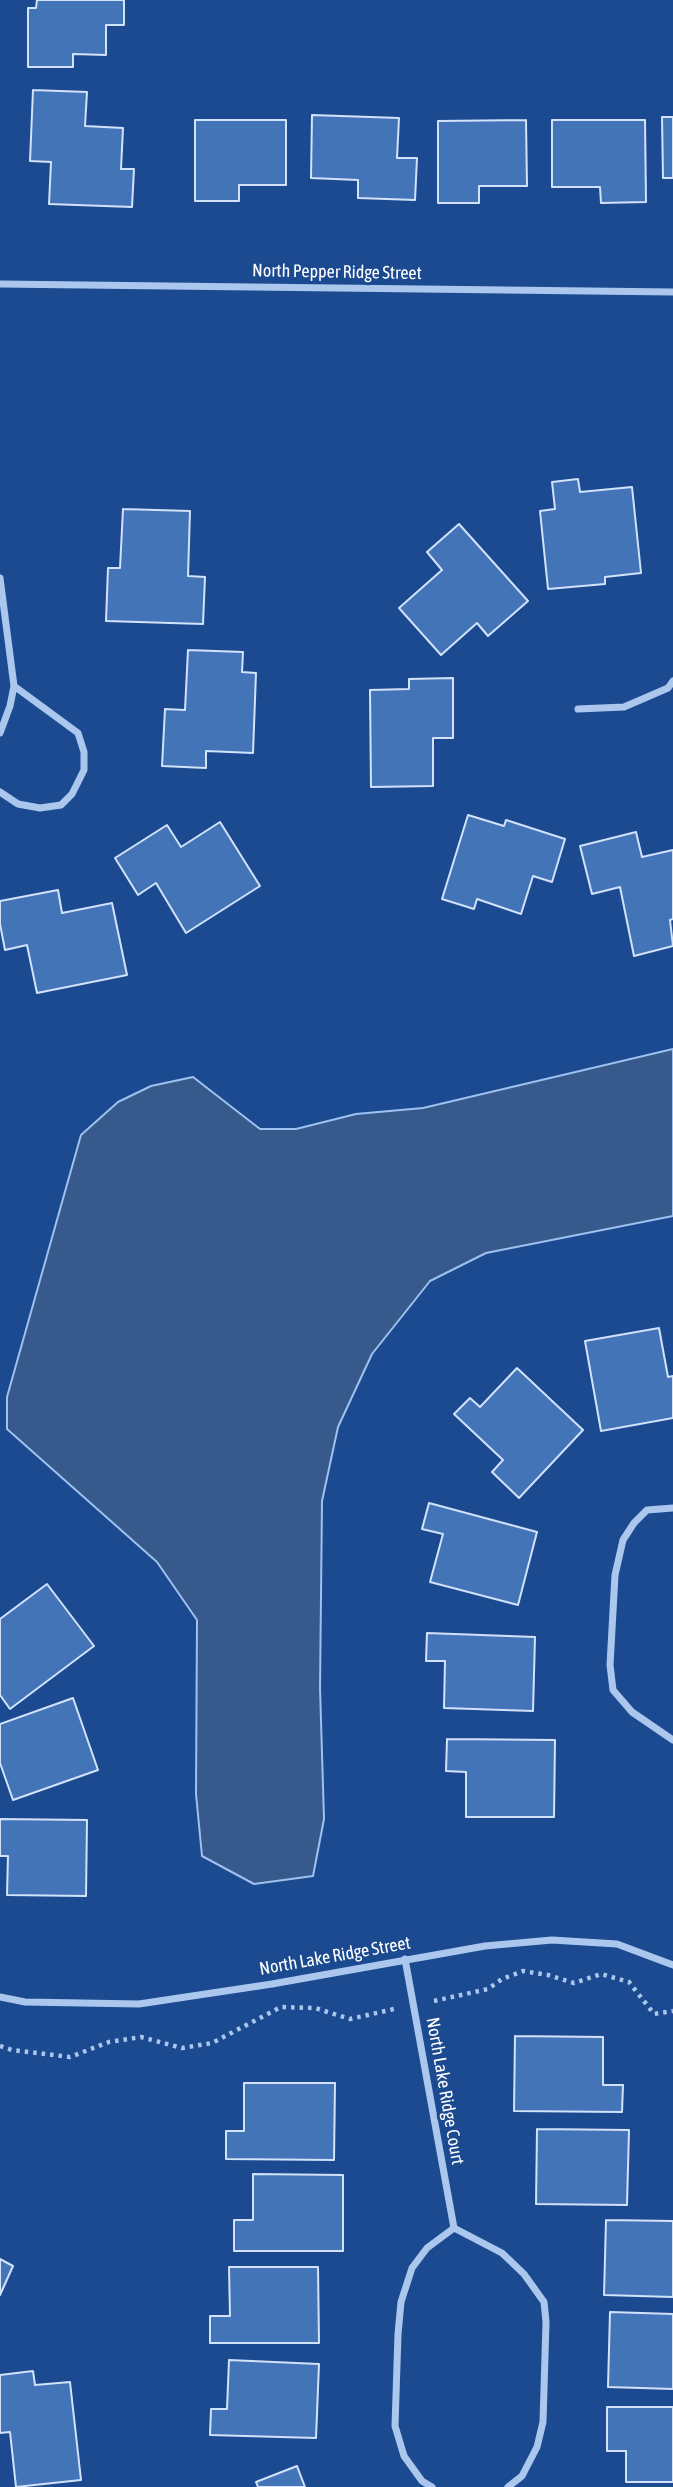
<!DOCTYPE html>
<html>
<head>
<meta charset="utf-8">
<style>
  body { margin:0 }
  canvas { display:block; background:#1c4a90 }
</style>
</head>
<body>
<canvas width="673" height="2487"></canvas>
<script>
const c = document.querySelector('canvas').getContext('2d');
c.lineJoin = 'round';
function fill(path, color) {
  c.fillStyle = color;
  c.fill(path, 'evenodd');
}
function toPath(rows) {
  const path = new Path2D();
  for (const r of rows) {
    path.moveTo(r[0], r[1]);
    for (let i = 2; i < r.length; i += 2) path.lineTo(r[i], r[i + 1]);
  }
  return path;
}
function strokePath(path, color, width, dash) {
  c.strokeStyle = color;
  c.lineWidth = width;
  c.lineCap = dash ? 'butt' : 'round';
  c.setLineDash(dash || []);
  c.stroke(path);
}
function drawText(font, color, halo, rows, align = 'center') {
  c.font = font + ' "Asap Condensed",sans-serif';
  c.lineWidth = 6;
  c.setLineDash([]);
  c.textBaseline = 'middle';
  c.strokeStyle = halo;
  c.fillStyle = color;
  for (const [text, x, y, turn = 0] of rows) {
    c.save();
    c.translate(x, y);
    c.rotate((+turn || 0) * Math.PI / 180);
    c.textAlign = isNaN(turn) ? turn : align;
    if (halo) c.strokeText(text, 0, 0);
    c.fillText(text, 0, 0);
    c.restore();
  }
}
const water = toPath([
  [673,1049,673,1216,486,1253,430,1281,372,1354,338,1427,322,1501,320,1688,324,1819,313,1876,254,1884,202,1856,196,1794,197,1620,157,1562,7,1429,7,1397,81,1135,118,1102,151,1086,193,1077,260,1129,296,1129,356,1114,423,1108,673,1049]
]);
fill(water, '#37598c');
strokePath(water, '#9ec1f0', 2);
const building = toPath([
  [37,0,124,0,124,25,106,25,106,55,73,54,73,67,28,67,28,8,36,8,37,0],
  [33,90,87,92,85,126,123,128,121,169,134,169,132,207,49,204,51,162,30,161,33,90],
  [312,115,399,118,397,158,417,158,415,200,358,198,358,180,311,178,312,115],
  [662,117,673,117,673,178,663,178,662,117],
  [195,120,286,120,286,185,239,185,239,201,195,201,195,120],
  [526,120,527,186,479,186,479,203,438,203,438,121,526,120],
  [552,120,645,120,646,202,601,203,600,187,552,187,552,120],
  [578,479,580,492,632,487,641,573,605,577,605,584,548,589,540,511,555,509,552,482,578,479],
  [123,509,190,511,188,576,205,577,203,624,106,621,108,568,120,568,123,509],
  [459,524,528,601,488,636,477,623,441,655,399,608,442,570,427,552,459,524],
  [188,650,243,652,242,672,256,673,253,753,206,751,206,768,162,766,165,709,185,710,188,650],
  [453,678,453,738,433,738,433,786,371,787,370,690,409,689,409,679,453,678],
  [468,815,504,826,506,820,565,839,552,882,533,876,521,914,477,899,474,909,442,899,468,815],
  [220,822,260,886,186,933,156,883,138,895,115,858,167,825,181,847,220,822],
  [636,832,642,857,673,850,673,919,670,920,673,946,634,956,620,887,592,894,580,846,636,832],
  [58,890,62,913,112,903,127,975,37,993,27,945,5,950,0,924,0,901,58,890],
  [659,1328,668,1377,673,1376,673,1418,601,1431,585,1341,659,1328],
  [517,1368,583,1430,519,1498,492,1472,503,1460,454,1414,470,1398,480,1407,517,1368],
  [429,1503,537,1532,518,1605,430,1582,443,1534,422,1529,429,1503],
  [47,1584,94,1646,10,1709,0,1695,0,1619,47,1584],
  [427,1633,535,1637,533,1711,444,1708,445,1661,426,1661,427,1633],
  [73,1698,98,1770,13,1800,0,1763,0,1724,73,1698],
  [447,1739,555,1740,554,1817,466,1817,466,1772,446,1771,447,1739],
  [0,1819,87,1820,86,1896,7,1895,8,1856,0,1856,0,1819],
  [515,2036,603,2037,603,2085,623,2085,622,2112,514,2111,515,2036],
  [244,2083,335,2083,334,2160,226,2159,226,2131,244,2131,244,2083],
  [537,2129,629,2130,627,2205,536,2204,537,2129],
  [253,2174,343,2175,343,2251,234,2251,234,2220,253,2220,253,2174],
  [606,2220,673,2221,673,2297,604,2295,606,2220],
  [0,2259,13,2266,0,2295,0,2259],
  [229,2267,318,2267,319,2343,210,2343,210,2316,230,2316,229,2267],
  [610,2312,673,2314,673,2389,608,2387,610,2312],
  [229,2360,319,2364,316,2438,210,2435,211,2409,227,2409,229,2360],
  [33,2371,35,2385,70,2382,81,2480,16,2487,10,2432,0,2433,0,2375,33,2371],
  [607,2407,673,2407,673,2482,626,2482,626,2451,607,2451,607,2407],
  [297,2466,305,2487,258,2487,256,2482,297,2466]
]);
fill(building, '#4474b8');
strokePath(building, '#d1e2fa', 2);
strokePath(toPath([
  [434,2001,488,1989,502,1979,523,1971,548,1975,574,1983,601,1974,629,1982,654,2014,673,2011],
  [0,2046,12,2050,70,2057,109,2042,141,2037,182,2048,212,2043,281,2007,315,2008,350,2019,394,2009]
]), '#abc7ee', 4.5, [3.5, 5]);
strokePath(toPath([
  [0,284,673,292],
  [0,578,14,686,10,706,0,733],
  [578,709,624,707,668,688,673,681],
  [0,792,18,804,40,808,61,805,72,794,84,770,84,752,78,733,14,686],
  [673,1508,647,1510,634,1523,623,1540,615,1575,610,1665,613,1690,632,1712,673,1740],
  [405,1959,454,2228],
  [0,1997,25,2002,139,2004,272,1984,485,1946,552,1940,617,1944,673,1965],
  [432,2487,422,2481,404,2456,395,2426,398,2334,401,2302,412,2268,427,2248,454,2228,502,2253,524,2274,544,2302,546,2322,543,2422,537,2447,522,2476,508,2487]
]), '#abc7ee', 7);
drawText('18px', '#fff', '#1c4a90', [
  ["North Pepper Ridge Street",337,272,1],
  ["North Lake Ridge Street",335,1956,-10],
  ["North Lake Ridge Court",445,2091,80]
]);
</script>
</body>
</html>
